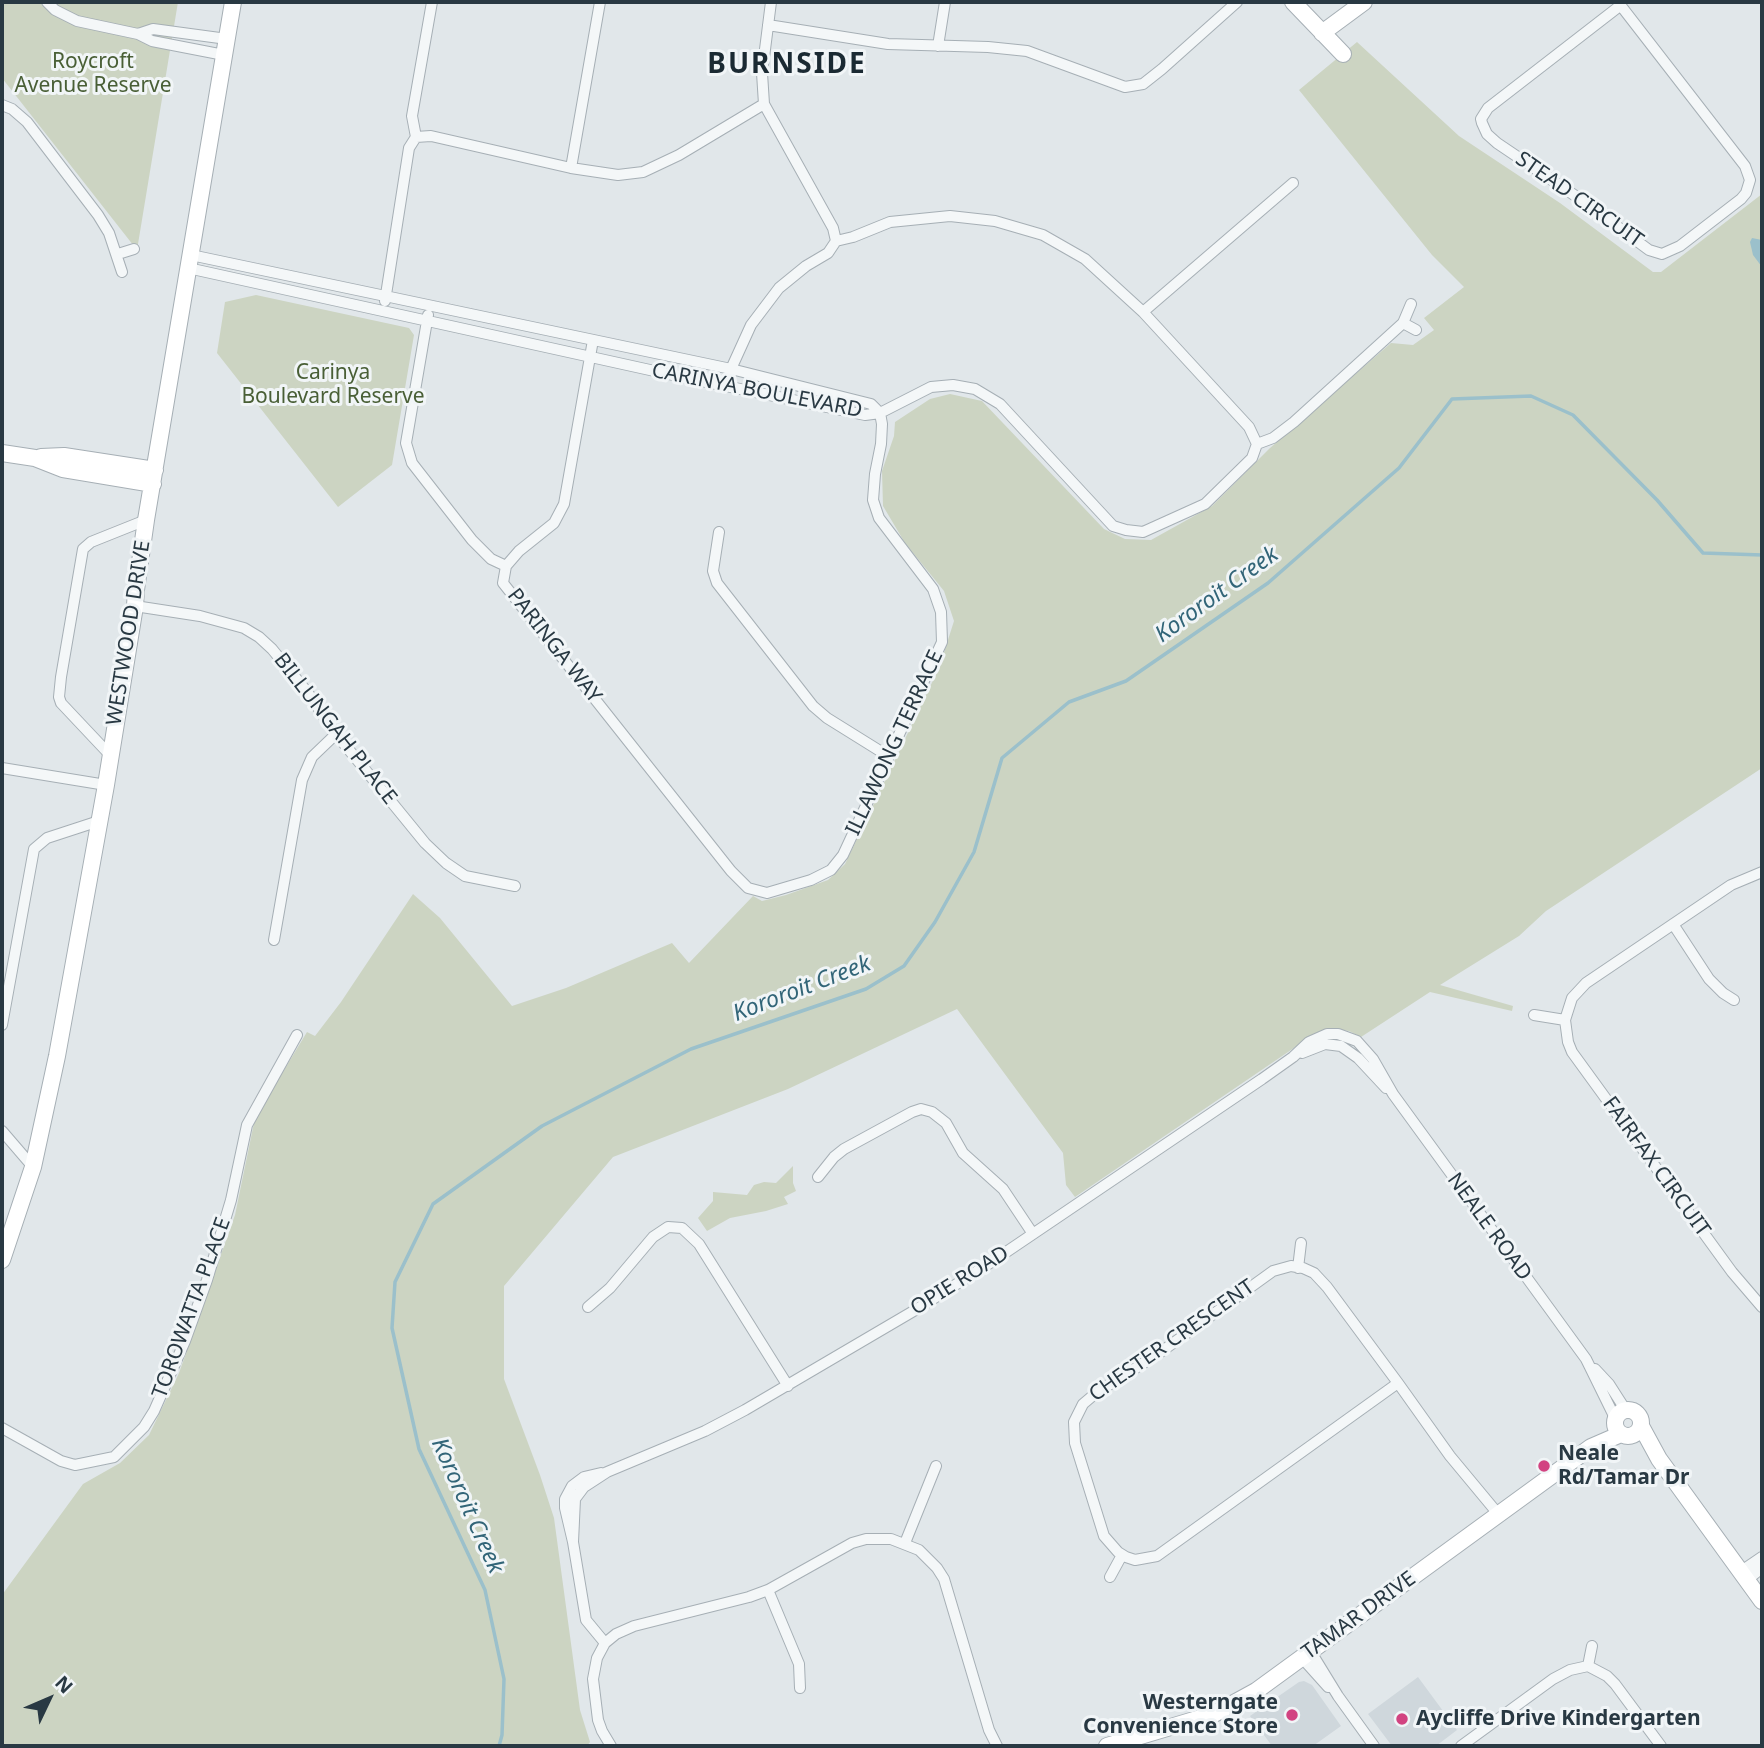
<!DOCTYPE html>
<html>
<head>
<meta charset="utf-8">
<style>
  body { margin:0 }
  #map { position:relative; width:1764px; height:1748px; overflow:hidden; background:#e1e7ea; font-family:"Noto Sans",sans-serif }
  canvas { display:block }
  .frame { position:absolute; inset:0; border:4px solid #293943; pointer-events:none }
  .north { position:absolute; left:14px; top:1664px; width:70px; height:70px; -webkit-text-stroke:5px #f1f5f7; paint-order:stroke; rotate:46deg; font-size:19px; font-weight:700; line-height:28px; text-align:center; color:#293943 }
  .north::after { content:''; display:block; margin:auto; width:24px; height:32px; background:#293943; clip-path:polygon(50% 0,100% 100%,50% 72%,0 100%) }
</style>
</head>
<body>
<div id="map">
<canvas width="1764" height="1748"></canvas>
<div class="frame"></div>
<div class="north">N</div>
</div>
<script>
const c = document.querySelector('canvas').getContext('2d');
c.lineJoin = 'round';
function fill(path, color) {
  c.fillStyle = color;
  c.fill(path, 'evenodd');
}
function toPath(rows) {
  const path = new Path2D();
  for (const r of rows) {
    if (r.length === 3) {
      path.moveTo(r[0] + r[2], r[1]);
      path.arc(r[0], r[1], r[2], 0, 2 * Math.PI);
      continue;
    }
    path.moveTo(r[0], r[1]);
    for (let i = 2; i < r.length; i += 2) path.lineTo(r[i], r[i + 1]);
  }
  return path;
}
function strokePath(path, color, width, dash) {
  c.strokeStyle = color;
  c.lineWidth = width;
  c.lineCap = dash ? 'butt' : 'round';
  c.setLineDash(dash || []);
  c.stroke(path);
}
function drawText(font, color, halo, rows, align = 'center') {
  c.font = font + ' "Noto Sans",sans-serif';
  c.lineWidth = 6;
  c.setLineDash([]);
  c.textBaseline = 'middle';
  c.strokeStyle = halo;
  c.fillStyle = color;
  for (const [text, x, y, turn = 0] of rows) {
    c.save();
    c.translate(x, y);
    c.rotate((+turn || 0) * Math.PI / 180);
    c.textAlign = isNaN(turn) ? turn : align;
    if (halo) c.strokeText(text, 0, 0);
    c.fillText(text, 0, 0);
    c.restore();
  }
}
fill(toPath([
  [1418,1677,1457,1730,1436,1746,1392,1746,1368,1714],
  [1304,1681,1312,1685,1341,1726,1313,1746,1272,1746,1250,1716,1299,1682]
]), '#cfd7dc');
fill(toPath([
  [2,2,178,2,137,250,2,78],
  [1357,42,1459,136,1560,203,1653,272,1661,272,1762,194,1762,768,1546,911,1519,936,1440,985,1513,1006,1512,1011,1430,992,1361,1037,1349,1031,1333,1029,1313,1035,1075,1197,1066,1185,1063,1153,957,1009,788,1089,613,1157,504,1286,504,1379,540,1475,554,1518,580,1710,590,1742,587,1746,2,1746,2,1595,83,1484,120,1463,149,1435,179,1373,235,1215,255,1118,307,1032,315,1036,341,1002,413,894,440,918,512,1006,566,988,672,943,689,963,753,896,762,901,786,895,828,880,845,864,939,668,954,621,944,591,905,543,883,506,882,471,894,436,895,422,930,399,950,394,982,401,1104,529,1125,539,1151,540,1212,506,1270,448,1391,343,1413,345,1434,330,1424,318,1464,287,1432,255,1299,90],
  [256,295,409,328,414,335,392,465,338,507,217,353,225,302],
  [793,1166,793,1183,796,1191,784,1197,788,1204,766,1211,730,1218,707,1231,698,1218,713,1201,713,1192,747,1195,754,1185,764,1182,776,1183]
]), '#ccd4c2');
fill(toPath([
  [1752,238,1762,240,1762,267,1753,255,1750,242]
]), '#9bc0cb');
strokePath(toPath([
  [499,1746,502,1735,504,1679,485,1590,419,1449,392,1328,395,1282,433,1204,542,1126,691,1049,866,989,904,966,935,922,974,852,1002,758,1069,702,1126,681,1268,583,1399,468,1452,399,1531,396,1573,415,1657,500,1703,553,1762,555]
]), '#9bc0cb', 3.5);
const street = toPath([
  [47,2,55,10,77,21,138,34,152,41,224,55],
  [771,2,762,73,764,104,833,228,836,241],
  [1618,2,1745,166,1750,180,1746,193,1741,199,1680,246,1662,254,1649,250,1583,201,1497,143,1487,134,1482,123,1481,119,1488,108,1621,5],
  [768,25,888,44,988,47,1027,51,1125,87,1143,84,1162,69,1237,2],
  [138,34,153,29,227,39],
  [938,46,945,2],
  [2,105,12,109,27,122,98,215,109,233,122,272],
  [416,137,412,116,432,2],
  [571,168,600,2],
  [118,254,134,249],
  [191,255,731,369,871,404,880,413],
  [188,268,668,374,865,415,880,413],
  [385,301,409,148,416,137,431,136,571,168,618,175,643,172,679,155,764,104],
  [1143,312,1293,183],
  [428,315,406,443,412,463,472,540,491,559,506,566],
  [1403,323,1416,330],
  [593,340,564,504,554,523,519,551,506,566,503,583,731,871,748,888,767,893,811,880,831,870,843,855,942,642,941,612,933,589,879,518,873,500,875,474,881,444,882,424,880,413,931,387,953,385,975,389,1000,404,1113,526,1126,530,1143,532,1205,504,1252,458,1257,444,1273,438,1294,422,1403,323,1411,304],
  [729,385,731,369,751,325,779,288,806,266,828,253,836,241,853,237,890,222,950,216,995,221,1043,235,1085,259,1143,312,1249,427,1257,444],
  [719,532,713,571,717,583,813,706,827,718,888,756],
  [135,606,200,616,244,628,259,637,272,649,308,693,336,734,425,843,446,863,465,876,515,886],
  [110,755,61,703,59,697,61,677,83,549,91,542,146,520],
  [2,768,106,785],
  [1762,872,1731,885,1586,983,1572,998,1565,1020,1568,1042,1572,1052,1732,1272,1762,1307],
  [1673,924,1709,979,1723,993,1734,1000],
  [274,940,302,780,312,757,336,734],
  [1534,1015,1565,1020],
  [2,1025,34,849,47,838,99,821],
  [1302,1053,1325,1044,1341,1046,1358,1058,1386,1088],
  [2,1131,33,1167],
  [818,1177,834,1157,844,1149,912,1112,921,1109,932,1112,946,1123,963,1153,1003,1189,1033,1234],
  [1298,1268,1301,1243],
  [588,1307,610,1288,653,1237,668,1227,682,1228,699,1244,788,1386],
  [1595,1369,1609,1384,1625,1409],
  [1398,1383,1157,1556,1135,1560,1126,1557,1118,1552,1104,1536,1075,1443,1074,1422,1083,1404,1096,1393,1158,1354,1273,1271,1291,1266,1303,1268,1314,1273,1327,1287,1398,1383,1450,1456,1499,1515],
  [2,1428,61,1461,75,1465,114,1457,144,1427,154,1411,185,1341,207,1280,231,1200,247,1125,297,1035],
  [601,1473,584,1477,572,1486,565,1499,565,1508,573,1542,586,1620,605,1643,597,1658,593,1679,598,1720,602,1731,611,1746],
  [573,1542,575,1499,584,1487,607,1472,705,1431,745,1410,917,1309,990,1263,1262,1079,1293,1057,1309,1042,1327,1034,1338,1034,1357,1041,1373,1059,1393,1094,1586,1359,1615,1418],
  [905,1543,936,1466],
  [1740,1572,1762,1557],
  [1110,1577,1122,1555],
  [1747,1580,1762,1568],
  [768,1590,799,1664,800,1688],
  [605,1643,616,1634,634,1626,749,1597,768,1590,852,1543,866,1539,891,1539,919,1550,937,1568,944,1579,989,1730,997,1746],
  [1311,1652,1338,1696,1374,1746],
  [1302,1658,1328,1687],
  [1588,1666,1592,1646],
  [1461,1746,1553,1679,1570,1670,1588,1666,1607,1676,1615,1684,1661,1746]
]);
const secondary = toPath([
  [1293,2,1343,54],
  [1322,33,1364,2],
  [2,453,35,458,63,469,153,484],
  [41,457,64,456,155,470],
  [2,1260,33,1167,57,1056,106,785,135,606,136,590,146,520,233,2],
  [1628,1423,13],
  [1641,1426,1659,1459,1762,1601],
  [1107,1746,1214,1714,1256,1691,1591,1447,1621,1434]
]);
strokePath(street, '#a6afb5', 12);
strokePath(secondary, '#a6afb5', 18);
strokePath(street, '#f4f7f8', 10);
strokePath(secondary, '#fff', 16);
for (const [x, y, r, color] of [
  [1544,1466,7,"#d24381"],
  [1292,1715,7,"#d24381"],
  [1402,1719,7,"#d24381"]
]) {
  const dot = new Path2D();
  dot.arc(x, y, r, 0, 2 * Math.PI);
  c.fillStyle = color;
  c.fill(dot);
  strokePath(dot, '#f1f5f7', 2.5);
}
drawText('21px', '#495f36', '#f1f5f7', [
  ["Roycroft",93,62],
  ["Avenue Reserve",93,86],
  ["Carinya",333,373],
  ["Boulevard Reserve",333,397]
]);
drawText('21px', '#293943', '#f1f5f7', [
  ["STEAD CIRCUIT",1579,200,35],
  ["CARINYA BOULEVARD",757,391,11],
  ["WESTWOOD DRIVE",129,633,-81],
  ["PARINGA WAY",554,646,52],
  ["BILLUNGAH PLACE",335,729,52],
  ["ILLAWONG TERRACE",895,743,-65],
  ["FAIRFAX CIRCUIT",1656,1167,54],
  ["NEALE ROAD",1489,1227,54],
  ["OPIE ROAD",960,1281,-32],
  ["TOROWATTA PLACE",192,1308,-70],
  ["CHESTER CRESCENT",1172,1341,-35],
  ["TAMAR DRIVE",1359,1616,-36]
]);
drawText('bold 21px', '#293943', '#f1f5f7', [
  ["Neale",1558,1454],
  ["Rd/Tamar Dr",1558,1478],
  ["Westerngate",1278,1703,"right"],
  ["Convenience Store",1278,1727,"right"],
  ["Aycliffe Drive Kindergarten",1416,1719]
], 'left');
drawText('italic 23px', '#326578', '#f1f5f7', [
  ["Kororoit Creek",1217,595,-36],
  ["Kororoit Creek",802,989,-21],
  ["Kororoit Creek",467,1506,66]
]);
c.letterSpacing = '2px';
drawText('bold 28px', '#1b2a33', '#f1f5f7', [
  ["BURNSIDE",787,65]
]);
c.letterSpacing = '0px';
</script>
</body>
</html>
